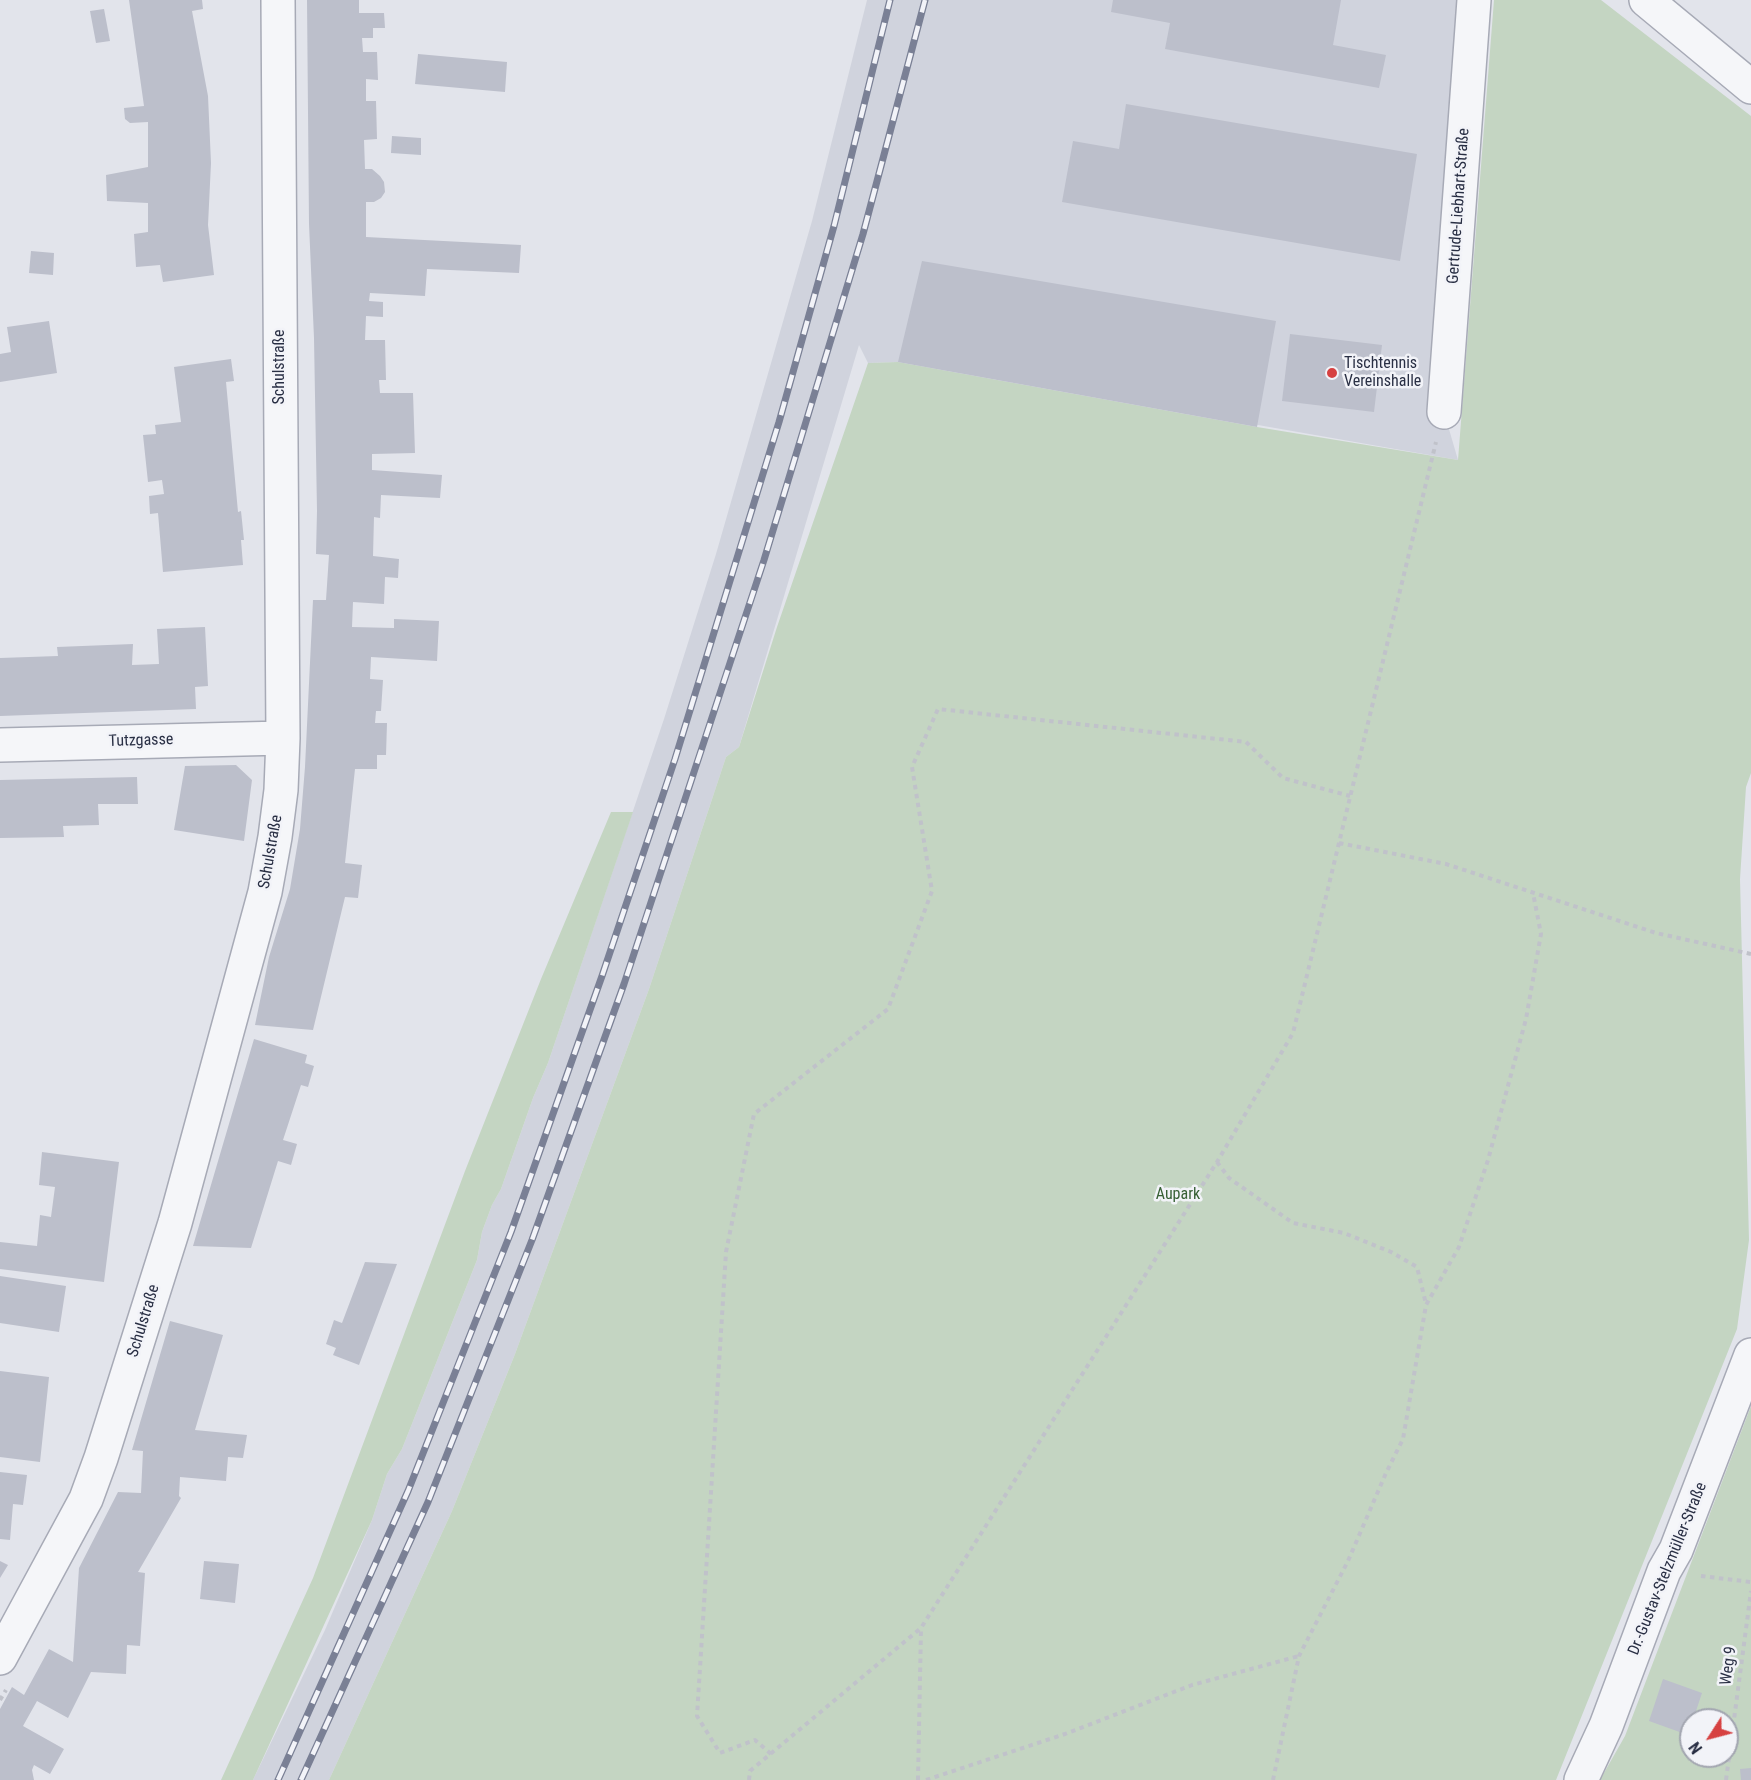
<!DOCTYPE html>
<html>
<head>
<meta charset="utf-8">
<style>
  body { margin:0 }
  #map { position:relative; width:1751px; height:1780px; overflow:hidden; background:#e2e4eb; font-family:"Roboto Condensed",sans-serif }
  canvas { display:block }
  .north { position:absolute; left:1679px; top:1708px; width:60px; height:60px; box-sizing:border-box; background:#f2f3f8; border:2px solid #a2a5b0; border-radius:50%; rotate:234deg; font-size:16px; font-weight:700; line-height:24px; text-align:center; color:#292f44 }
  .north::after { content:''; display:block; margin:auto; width:21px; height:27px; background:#d64141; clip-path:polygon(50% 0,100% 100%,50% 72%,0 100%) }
</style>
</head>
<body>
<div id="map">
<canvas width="1751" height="1780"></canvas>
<div class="north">N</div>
</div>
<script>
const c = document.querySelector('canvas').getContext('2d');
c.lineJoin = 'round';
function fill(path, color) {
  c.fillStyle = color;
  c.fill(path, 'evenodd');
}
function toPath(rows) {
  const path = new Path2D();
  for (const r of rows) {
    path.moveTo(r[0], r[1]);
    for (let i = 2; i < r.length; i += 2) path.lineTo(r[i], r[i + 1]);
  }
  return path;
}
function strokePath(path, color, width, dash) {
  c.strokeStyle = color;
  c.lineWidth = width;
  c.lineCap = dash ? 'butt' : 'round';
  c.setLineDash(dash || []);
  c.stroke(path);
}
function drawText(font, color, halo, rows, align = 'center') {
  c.font = font + ' "Roboto Condensed",sans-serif';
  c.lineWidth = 5;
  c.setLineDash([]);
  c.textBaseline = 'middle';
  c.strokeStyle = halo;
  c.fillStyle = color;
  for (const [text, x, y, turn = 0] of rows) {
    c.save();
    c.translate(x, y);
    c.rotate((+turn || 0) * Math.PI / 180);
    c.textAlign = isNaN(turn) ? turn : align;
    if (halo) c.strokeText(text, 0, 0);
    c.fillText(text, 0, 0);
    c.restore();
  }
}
fill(toPath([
  [867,0,1474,0,1444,412,1458,460,898,362,868,363,859,345,739,747,726,757,649,989,515,1354,452,1511,329,1780,253,1780,325,1630,372,1520,387,1474,402,1449,477,1260,482,1232,492,1205,501,1189,533,1098,548,1063,664,719,716,554,812,221]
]), '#d0d3dd');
fill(toPath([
  [1494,0,1601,0,1751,116,1751,773,1746,787,1740,879,1749,1240,1737,1329,1556,1780,329,1780,452,1511,515,1354,649,989,726,757,739,747,777,627,868,363,898,362,1257,427,1458,460],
  [611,812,633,812,548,1063,533,1098,501,1189,492,1205,482,1232,477,1260,402,1449,387,1474,372,1520,253,1780,221,1780,313,1578,465,1171,541,979],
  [1751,1406,1751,1780,1600,1780,1625,1736],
  [1691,1720,1727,1720,1727,1756,1691,1756]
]), '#c4d5c2');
fill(toPath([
  [129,0,202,0,203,9,192,11,208,96,211,163,208,225,214,275,163,282,160,265,136,267,134,234,148,232,148,203,107,201,106,175,148,167,148,122,130,123,125,119,124,108,144,106],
  [307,0,359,0,359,13,384,13,385,28,373,28,373,38,362,38,363,52,377,52,378,80,366,79,366,101,376,101,377,139,364,140,365,169,372,169,380,176,384,182,385,192,381,198,374,202,366,202,366,237,521,245,519,273,427,269,425,296,370,293,369,301,383,302,383,317,366,316,365,340,385,340,386,380,379,380,380,393,413,393,415,453,372,454,372,470,442,475,440,498,381,495,380,518,374,517,373,556,399,559,398,578,385,577,384,604,353,602,352,627,394,628,394,619,439,621,437,661,371,657,370,679,383,680,381,711,376,711,375,723,387,723,386,755,377,755,377,769,355,769,345,863,362,865,358,898,345,897,313,1030,255,1025,269,957,290,889,300,829,305,767,313,600,326,600,329,555,316,554,317,511,314,338,309,224],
  [1113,0,1341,0,1333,45,1386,55,1379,88,1165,49,1170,23,1111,12],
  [104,9,110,41,96,43,90,11],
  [418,54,507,62,505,92,415,84],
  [1126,104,1417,154,1400,261,1062,202,1073,141,1119,149],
  [392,136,421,138,421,155,391,153],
  [31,251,54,253,53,275,29,273],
  [922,261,1276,321,1257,427,898,362],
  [49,321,57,373,0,382,0,354,11,352,7,327],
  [1290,334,1382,345,1374,412,1282,401],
  [231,359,234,381,226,382,238,512,241,511,244,540,241,540,243,565,163,572,158,513,150,514,149,496,164,494,162,480,148,482,143,435,156,434,155,425,181,422,174,367],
  [205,627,208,686,195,687,196,709,0,716,0,658,58,656,57,647,133,644,132,665,159,664,157,629],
  [236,765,252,780,244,841,174,830,185,766],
  [137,777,138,804,98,804,99,825,63,826,64,837,0,838,0,780],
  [254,1039,307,1055,305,1063,314,1066,308,1087,301,1085,283,1140,297,1144,291,1165,278,1161,251,1248,193,1246],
  [42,1152,119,1162,104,1282,0,1269,0,1242,37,1246,40,1215,51,1217,55,1187,39,1185],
  [365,1262,397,1264,359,1365,333,1355,336,1348,326,1344,334,1320,342,1323],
  [0,1276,66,1286,59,1332,0,1323],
  [170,1321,223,1335,195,1430,247,1435,243,1458,228,1457,226,1481,180,1477,179,1496,181,1498,138,1572,145,1573,140,1646,127,1645,126,1674,91,1672,68,1718,37,1701,23,1726,64,1749,50,1774,34,1765,32,1770,34,1780,0,1780,0,1709,12,1687,24,1695,49,1649,73,1662,79,1568,118,1492,141,1493,143,1451,132,1450],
  [0,1371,49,1377,40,1462,0,1457],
  [0,1472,27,1475,23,1505,13,1504,10,1540,0,1539],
  [0,1561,8,1565,0,1578],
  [204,1561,239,1564,235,1603,200,1599],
  [1663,1679,1702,1693,1693,1720,1691,1720,1688,1735,1649,1721],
  [1751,1768,1751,1780,1741,1780,1740,1769]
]), '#bcbfcb');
const minor = toPath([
  [1646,0,1751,87],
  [1444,412,1474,0],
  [0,745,283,738],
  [0,1658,86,1499,101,1458,175,1223,265,892,275,837,281,790,283,738,278,0],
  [1581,1780,1606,1726,1664,1571,1676,1550,1751,1355]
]);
strokePath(minor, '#a7aab6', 36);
strokePath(toPath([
  [1339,843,1446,864,1656,933,1751,954],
  [1217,1162,1229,1178,1293,1223,1344,1233,1391,1252,1417,1267,1426,1304],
  [1701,1576,1751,1582],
  [0,1700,6,1690],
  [771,1754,755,1740,720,1753,697,1716,726,1252,754,1114,888,1009,932,891,912,767,938,709,1246,742,1283,778,1350,796],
  [749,1780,750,1771,921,1628,1217,1162,1293,1033,1436,442],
  [918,1780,921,1628],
  [926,1780,1065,1734,1192,1685,1299,1656],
  [1273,1780,1299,1656,1348,1561,1386,1473,1403,1439,1426,1305,1459,1247,1488,1160,1526,1019,1541,934,1533,893],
  [1726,1780,1751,1591]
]), '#c0c2ca', 4, [4.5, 4.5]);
strokePath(minor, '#f5f6f9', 33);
const rail = toPath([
  [278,1780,408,1491,511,1232,602,976,675,759,779,422,834,226,890,0],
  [301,1780,428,1502,532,1240,624,984,764,560,863,234,925,0]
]);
strokePath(rail, '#7a8095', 7);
strokePath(rail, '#f2f3f8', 4.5, [14]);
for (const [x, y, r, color] of [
  [1332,373,6,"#d64141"]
]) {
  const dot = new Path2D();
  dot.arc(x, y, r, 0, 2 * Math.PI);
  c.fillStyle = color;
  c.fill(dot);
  strokePath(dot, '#f2f3f8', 2);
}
drawText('16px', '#292f44', '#f2f3f8', [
  ["Gertrude-Liebhart-Straße",1459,206,-86],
  ["Schulstraße",280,367,-90],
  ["Tutzgasse",141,741,-2],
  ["Schulstraße",271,852,-80],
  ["Schulstraße",144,1321,-73],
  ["Dr.-Gustav-Stelzmüller-Straße",1668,1569,-68],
  ["Weg 9",1729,1666,-82]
]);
drawText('16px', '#292f44', '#f2f3f8', [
  ["Tischtennis",1344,364],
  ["Vereinshalle",1344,382]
], 'left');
drawText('16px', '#376035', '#f2f3f8', [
  ["Aupark",1178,1195]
]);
</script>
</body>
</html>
